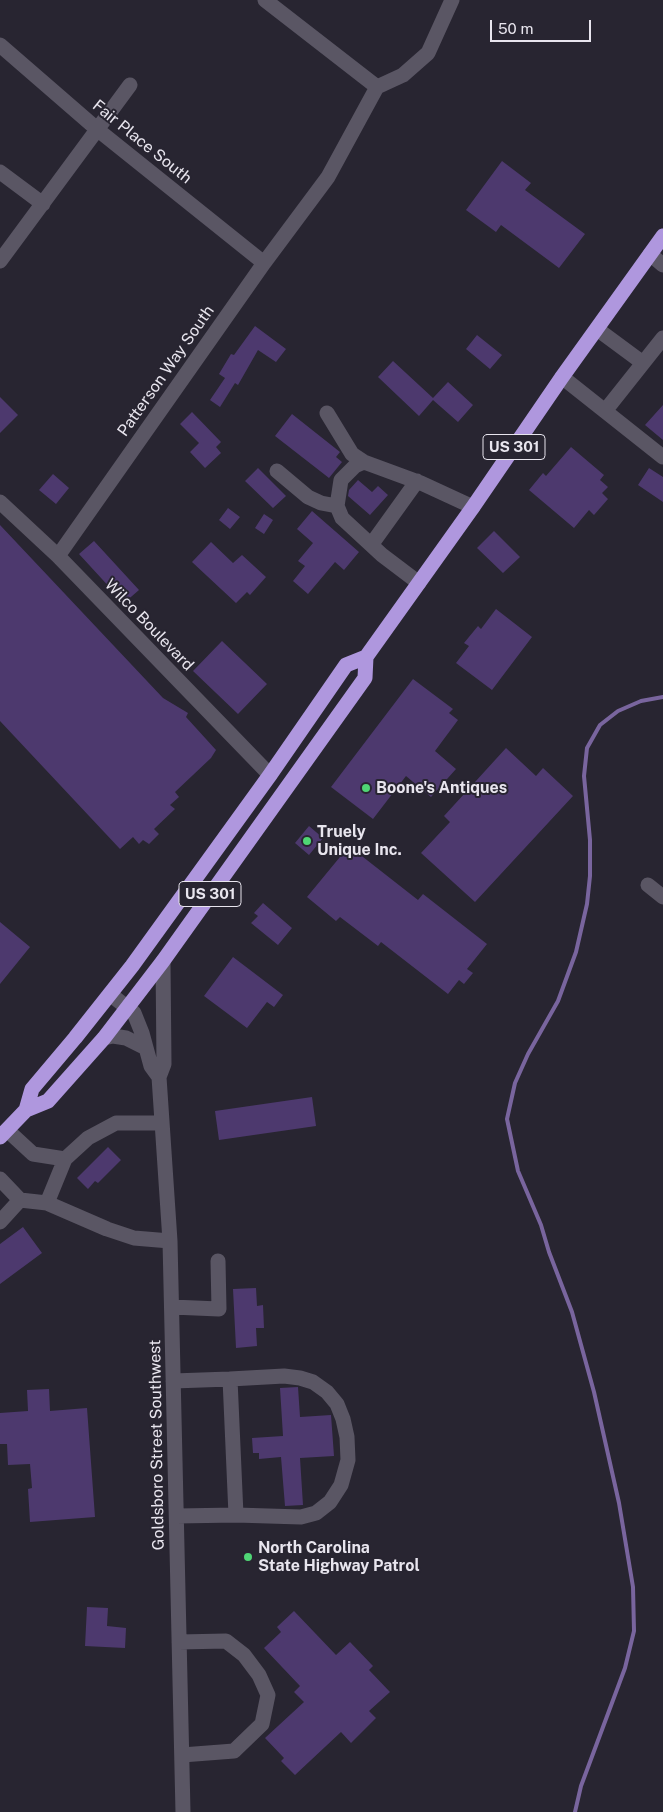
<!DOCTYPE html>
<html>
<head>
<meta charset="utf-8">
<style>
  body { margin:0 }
  #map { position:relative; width:663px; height:1812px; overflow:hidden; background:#282531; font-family:"Public Sans",sans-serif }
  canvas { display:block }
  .scale { position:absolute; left:490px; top:20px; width:101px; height:22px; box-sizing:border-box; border:2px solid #e8e5ee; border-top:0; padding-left:6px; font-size:15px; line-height:18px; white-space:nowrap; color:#e8e5ee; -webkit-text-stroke:4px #282531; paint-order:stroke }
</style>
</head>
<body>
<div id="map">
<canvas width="663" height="1812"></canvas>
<div class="scale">50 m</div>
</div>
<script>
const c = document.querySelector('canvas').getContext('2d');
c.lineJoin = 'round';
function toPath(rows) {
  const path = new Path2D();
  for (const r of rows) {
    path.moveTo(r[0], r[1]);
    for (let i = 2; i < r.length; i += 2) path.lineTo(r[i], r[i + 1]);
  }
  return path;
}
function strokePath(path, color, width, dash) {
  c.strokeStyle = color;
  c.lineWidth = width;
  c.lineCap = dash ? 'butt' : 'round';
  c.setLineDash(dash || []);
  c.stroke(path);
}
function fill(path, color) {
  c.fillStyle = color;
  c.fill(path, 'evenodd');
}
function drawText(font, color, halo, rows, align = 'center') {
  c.font = font + ' "Public Sans",sans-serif';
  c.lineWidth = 4;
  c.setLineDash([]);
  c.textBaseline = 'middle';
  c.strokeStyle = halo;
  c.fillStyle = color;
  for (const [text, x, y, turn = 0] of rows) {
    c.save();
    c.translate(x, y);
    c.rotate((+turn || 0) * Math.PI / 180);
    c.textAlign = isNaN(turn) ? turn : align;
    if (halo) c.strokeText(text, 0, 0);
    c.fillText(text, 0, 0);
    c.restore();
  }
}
strokePath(toPath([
  [575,1812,581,1786,625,1668,634,1631,633,1587,619,1503,594,1392,572,1312,549,1252,541,1225,518,1171,507,1119,515,1083,528,1054,558,1001,576,952,587,904,590,876,590,840,584,776,587,748,600,725,618,711,641,701,663,697]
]), '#79659e', 4);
fill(toPath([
  [502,161,531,183,525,190,585,234,559,268,501,225,496,232,466,210],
  [255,326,286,349,276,362,258,350,238,385,235,383,220,407,210,400,225,378,219,374,231,354,234,355],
  [477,335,502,355,490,369,466,349],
  [393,361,433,398,448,382,473,405,458,422,433,400,419,416,378,377],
  [0,397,18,415,0,433],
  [663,405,663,440,645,425],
  [192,412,221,442,216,447,221,453,205,468,190,452,199,443,180,424],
  [292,414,340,452,336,457,342,462,329,478,275,436],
  [571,447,604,475,600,480,608,487,602,493,608,499,594,515,589,510,574,528,529,490,543,473,546,476],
  [258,468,286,496,273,508,245,481],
  [649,468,663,477,663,502,638,485],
  [53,474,69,488,56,504,39,490],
  [358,480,372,492,378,486,388,495,370,515,348,496,349,490],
  [228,508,240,517,230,529,219,520],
  [312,511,359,552,344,570,335,562,308,594,293,581,305,566,298,561,313,543,297,529],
  [264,514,273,520,264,534,255,528],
  [0,525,163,698,188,713,186,717,216,750,211,758,175,792,179,797,170,805,175,809,154,829,159,834,149,844,143,840,139,844,133,837,120,849,0,721],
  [494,531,520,557,503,573,477,548],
  [94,541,139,590,124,603,79,554],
  [211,542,233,563,242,555,266,577,250,595,247,592,236,603,192,562],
  [496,609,532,637,492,690,456,663,469,646,464,643,478,626,481,629],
  [222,641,267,684,238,714,193,671],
  [413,679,453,709,449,713,458,720,435,751,456,769,431,797,406,776,373,819,331,787],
  [506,748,536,776,543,768,573,796,475,902,421,853,450,822,444,816],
  [309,826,323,838,309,855,295,843],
  [349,846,418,900,423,894,487,944,467,969,473,973,464,984,459,980,448,994,381,942,378,946,340,917,336,921,307,897],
  [263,903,292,928,278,945,251,923,258,916,254,913],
  [0,922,30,947,0,984],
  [233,957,283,995,274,1007,267,1002,247,1028,204,996],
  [312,1097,316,1126,219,1140,215,1111],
  [108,1147,121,1160,98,1183,95,1181,88,1189,77,1178],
  [23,1227,42,1253,0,1284,0,1244],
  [256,1288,257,1306,263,1305,264,1328,256,1328,257,1346,236,1348,233,1289],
  [298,1387,300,1417,331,1415,334,1456,300,1458,303,1505,285,1506,281,1457,259,1459,259,1453,253,1453,252,1438,283,1436,280,1388],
  [49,1389,50,1411,87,1408,95,1517,30,1522,28,1489,32,1488,30,1464,8,1465,7,1444,0,1444,0,1413,28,1411,27,1390],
  [87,1607,108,1608,107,1626,126,1628,125,1648,85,1646],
  [294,1611,336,1655,350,1642,373,1666,369,1670,390,1692,369,1711,376,1718,351,1743,341,1732,295,1775,281,1761,284,1758,265,1738,304,1702,294,1692,300,1686,264,1648,281,1632,277,1627]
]), '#4d396e');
strokePath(toPath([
  [265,0,377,87],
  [0,45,98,130,264,263],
  [0,172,43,204],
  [650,254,663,265],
  [0,261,130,85],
  [597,329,643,363],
  [562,377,663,457],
  [605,411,663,338],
  [327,413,352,454,364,462],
  [277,471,308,497,321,503,337,506],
  [0,502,58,556,270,775],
  [371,545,417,481],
  [58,556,264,263,328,177,377,87,403,75,428,53,452,0],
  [419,583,382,555,342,518,337,506,341,480,355,466,364,462,421,483,473,507],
  [648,885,663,897],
  [163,961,164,1064,159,1077,170,1241,183,1812],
  [110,994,134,1013,142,1033,151,1066,159,1077],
  [104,1038,113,1036,126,1038,146,1048],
  [161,1123,116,1123,88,1138,65,1159,47,1203,107,1229,134,1238,170,1241],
  [7,1130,33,1154,65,1159],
  [0,1179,20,1200,47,1203],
  [0,1222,20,1200],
  [172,1307,219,1309,218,1261],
  [230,1379,284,1376,300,1378,313,1382,327,1392,337,1404,343,1419,347,1437,348,1460,341,1485,330,1502,316,1513,301,1517,236,1515],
  [173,1381,230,1379,236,1515,177,1516],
  [179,1642,226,1641,244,1655,259,1675,268,1695,262,1724,234,1751,182,1755]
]), '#5a5664', 15);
strokePath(toPath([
  [26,1110,32,1089,75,1038,132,966,270,775,346,665,366,657],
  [0,1137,26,1110,48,1101,104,1038,163,961,365,678,366,657,473,507,562,377,663,236]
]), '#af97de', 15);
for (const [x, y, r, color] of [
  [366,788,5,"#4fd675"],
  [307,841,5,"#4fd675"],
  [248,1557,5,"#4fd675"]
]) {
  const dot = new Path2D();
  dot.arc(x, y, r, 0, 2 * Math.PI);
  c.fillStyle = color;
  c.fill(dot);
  strokePath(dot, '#282531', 2);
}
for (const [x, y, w] of [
  [514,447,62],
  [210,894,62]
]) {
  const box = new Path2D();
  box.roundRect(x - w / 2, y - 12.5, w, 25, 4);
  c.fillStyle = '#282531';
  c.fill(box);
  strokePath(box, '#e8e5ee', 1);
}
drawText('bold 15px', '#e8e5ee', null, [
  ["US 301",514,447],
  ["US 301",210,894]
]);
drawText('16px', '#e8e5ee', '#282531', [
  ["Fair Place South",142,142,39],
  ["Patterson Way South",166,371,-55],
  ["Wilco Boulevard",149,625,46],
  ["Goldsboro Street Southwest",157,1445,-91]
]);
drawText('bold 16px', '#e8e5ee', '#282531', [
  ["Boone's Antiques",376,788],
  ["Truely",317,832],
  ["Unique Inc.",317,850],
  ["North Carolina",258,1548],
  ["State Highway Patrol",258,1566]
], 'left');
</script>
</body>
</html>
